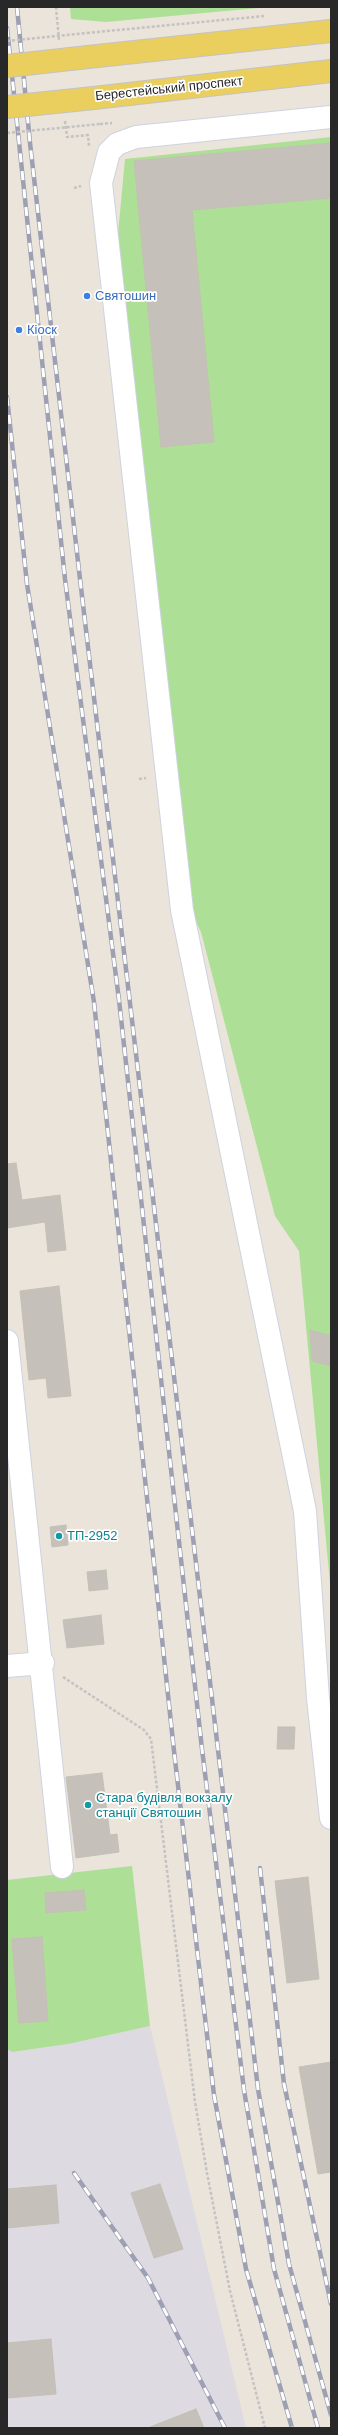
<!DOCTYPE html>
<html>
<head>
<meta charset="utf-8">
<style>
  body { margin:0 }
  #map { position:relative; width:338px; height:2435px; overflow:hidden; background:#eae4da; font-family:Helvetica,sans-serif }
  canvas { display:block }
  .frame { position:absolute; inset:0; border:8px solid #282828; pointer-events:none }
</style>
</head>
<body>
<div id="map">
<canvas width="338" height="2435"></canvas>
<div class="frame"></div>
</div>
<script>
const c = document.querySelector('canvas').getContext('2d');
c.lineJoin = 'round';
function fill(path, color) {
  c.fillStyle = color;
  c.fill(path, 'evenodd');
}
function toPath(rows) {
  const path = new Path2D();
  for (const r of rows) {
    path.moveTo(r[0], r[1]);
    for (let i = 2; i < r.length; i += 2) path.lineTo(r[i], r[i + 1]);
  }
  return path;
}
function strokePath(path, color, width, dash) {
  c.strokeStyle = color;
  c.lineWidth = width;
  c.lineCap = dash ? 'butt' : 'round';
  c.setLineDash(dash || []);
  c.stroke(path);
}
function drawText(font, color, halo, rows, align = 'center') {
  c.font = font + ' Helvetica,sans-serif';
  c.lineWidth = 3.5;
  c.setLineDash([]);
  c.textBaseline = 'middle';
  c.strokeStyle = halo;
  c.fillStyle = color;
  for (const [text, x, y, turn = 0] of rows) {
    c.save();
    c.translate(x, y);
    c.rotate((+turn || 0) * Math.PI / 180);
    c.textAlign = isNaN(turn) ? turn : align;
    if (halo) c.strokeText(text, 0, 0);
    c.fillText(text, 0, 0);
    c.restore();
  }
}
fill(toPath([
  [150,2026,246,2428,7,2428,7,2049,12,2052,68,2044]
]), '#dddae2');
fill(toPath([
  [70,7,269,7,106,22,71,19],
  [331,137,331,1594,299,1251,275,1216,201,932,187,904,114,277,125,159],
  [132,1866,150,2026,68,2044,12,2052,7,2049,7,1880]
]), '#addf97');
const building = toPath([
  [331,143,331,198,192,210,214,442,161,447,134,161,331,143],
  [16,1163,22,1200,60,1195,66,1250,48,1252,45,1222,7,1228,7,1164,16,1163],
  [59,1286,71,1396,48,1398,46,1378,29,1380,20,1291,59,1286],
  [310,1330,331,1336,331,1366,312,1361,310,1330],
  [66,1525,68,1545,52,1547,50,1527,66,1525],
  [106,1570,108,1589,89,1591,87,1572,106,1570],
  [101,1615,104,1644,67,1648,63,1620,101,1615],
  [278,1727,295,1727,294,1749,277,1749,278,1727],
  [102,1773,110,1835,117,1834,119,1852,76,1858,66,1777,102,1773],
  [308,1877,319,1979,287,1983,275,1881,308,1877],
  [84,1890,86,1910,46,1913,45,1893,84,1890],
  [42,1937,48,2021,19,2023,12,1939,42,1937],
  [331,2062,331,2172,318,2174,299,2067,331,2062],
  [160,2184,183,2249,154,2258,131,2193,160,2184],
  [56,2185,59,2223,7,2228,7,2189,56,2185],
  [51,2339,56,2394,7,2398,7,2343,51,2339],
  [196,2409,204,2428,150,2428,150,2427,196,2409]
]);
fill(building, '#c5c0ba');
strokePath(building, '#c5c0b4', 1);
const minor = toPath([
  [331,117,136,137,117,144,109,152,101,183,182,910,305,1511,318,1698,331,1818],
  [7,1341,62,1867],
  [7,1666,43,1663]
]);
const major = toPath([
  [88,57,331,31],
  [94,98,331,71]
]);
strokePath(minor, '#cfd2e1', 24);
strokePath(major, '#c3c3c3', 24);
strokePath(toPath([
  [56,7,59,40],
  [224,7,228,7],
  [87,33,264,16],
  [65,121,67,137,88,135,89,146],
  [100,124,112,123],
  [74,188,81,186],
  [139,779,146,778],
  [63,1677,144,1730,151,1739,195,2102,207,2173,230,2291,265,2428]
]), '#c3c3c3', 2.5, [3, 2]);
strokePath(minor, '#fff', 22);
strokePath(major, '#ebcf5e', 22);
const rail = toPath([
  [17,7,30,143,80,579,258,2089,289,2264,331,2415],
  [7,28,65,579,119,1000,202,1749,244,2090,274,2269,318,2428],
  [7,397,27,584,94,1002,174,1751,214,2095,246,2269,292,2428],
  [260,1868,284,2084,331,2304],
  [74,2173,148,2278,225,2428]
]);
strokePath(rail, '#9d9fb2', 4.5);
strokePath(rail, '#fff', 3, [9]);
const majorBridge = toPath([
  [7,66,88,57],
  [7,107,94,98]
]);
strokePath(majorBridge, '#c3c3c3', 24, []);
strokePath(toPath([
  [7,41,87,33],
  [7,133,100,124]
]), '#c3c3c3', 2.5, [3, 2]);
strokePath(majorBridge, '#ebcf5e', 22);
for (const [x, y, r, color] of [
  [87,296,4,"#3f7fe0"],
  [19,330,4,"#3f7fe0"],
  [59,1536,4,"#0f9aa8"],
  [88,1805,4,"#0f9aa8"]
]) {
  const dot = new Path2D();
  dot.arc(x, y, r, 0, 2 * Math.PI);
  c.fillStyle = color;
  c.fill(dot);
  strokePath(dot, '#fff', 1.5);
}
drawText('13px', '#282828', '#fff', [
  ["Берестейський проспект",169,89,-6]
]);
drawText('13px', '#366cbe', '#fff', [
  ["Святошин",95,296],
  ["Кіоск",27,330]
], 'left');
drawText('13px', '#0d838f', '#fff', [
  ["ТП-2952",67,1536],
  ["Стара будівля вокзалу",96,1798],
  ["станції Святошин",96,1813]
], 'left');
</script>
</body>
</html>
